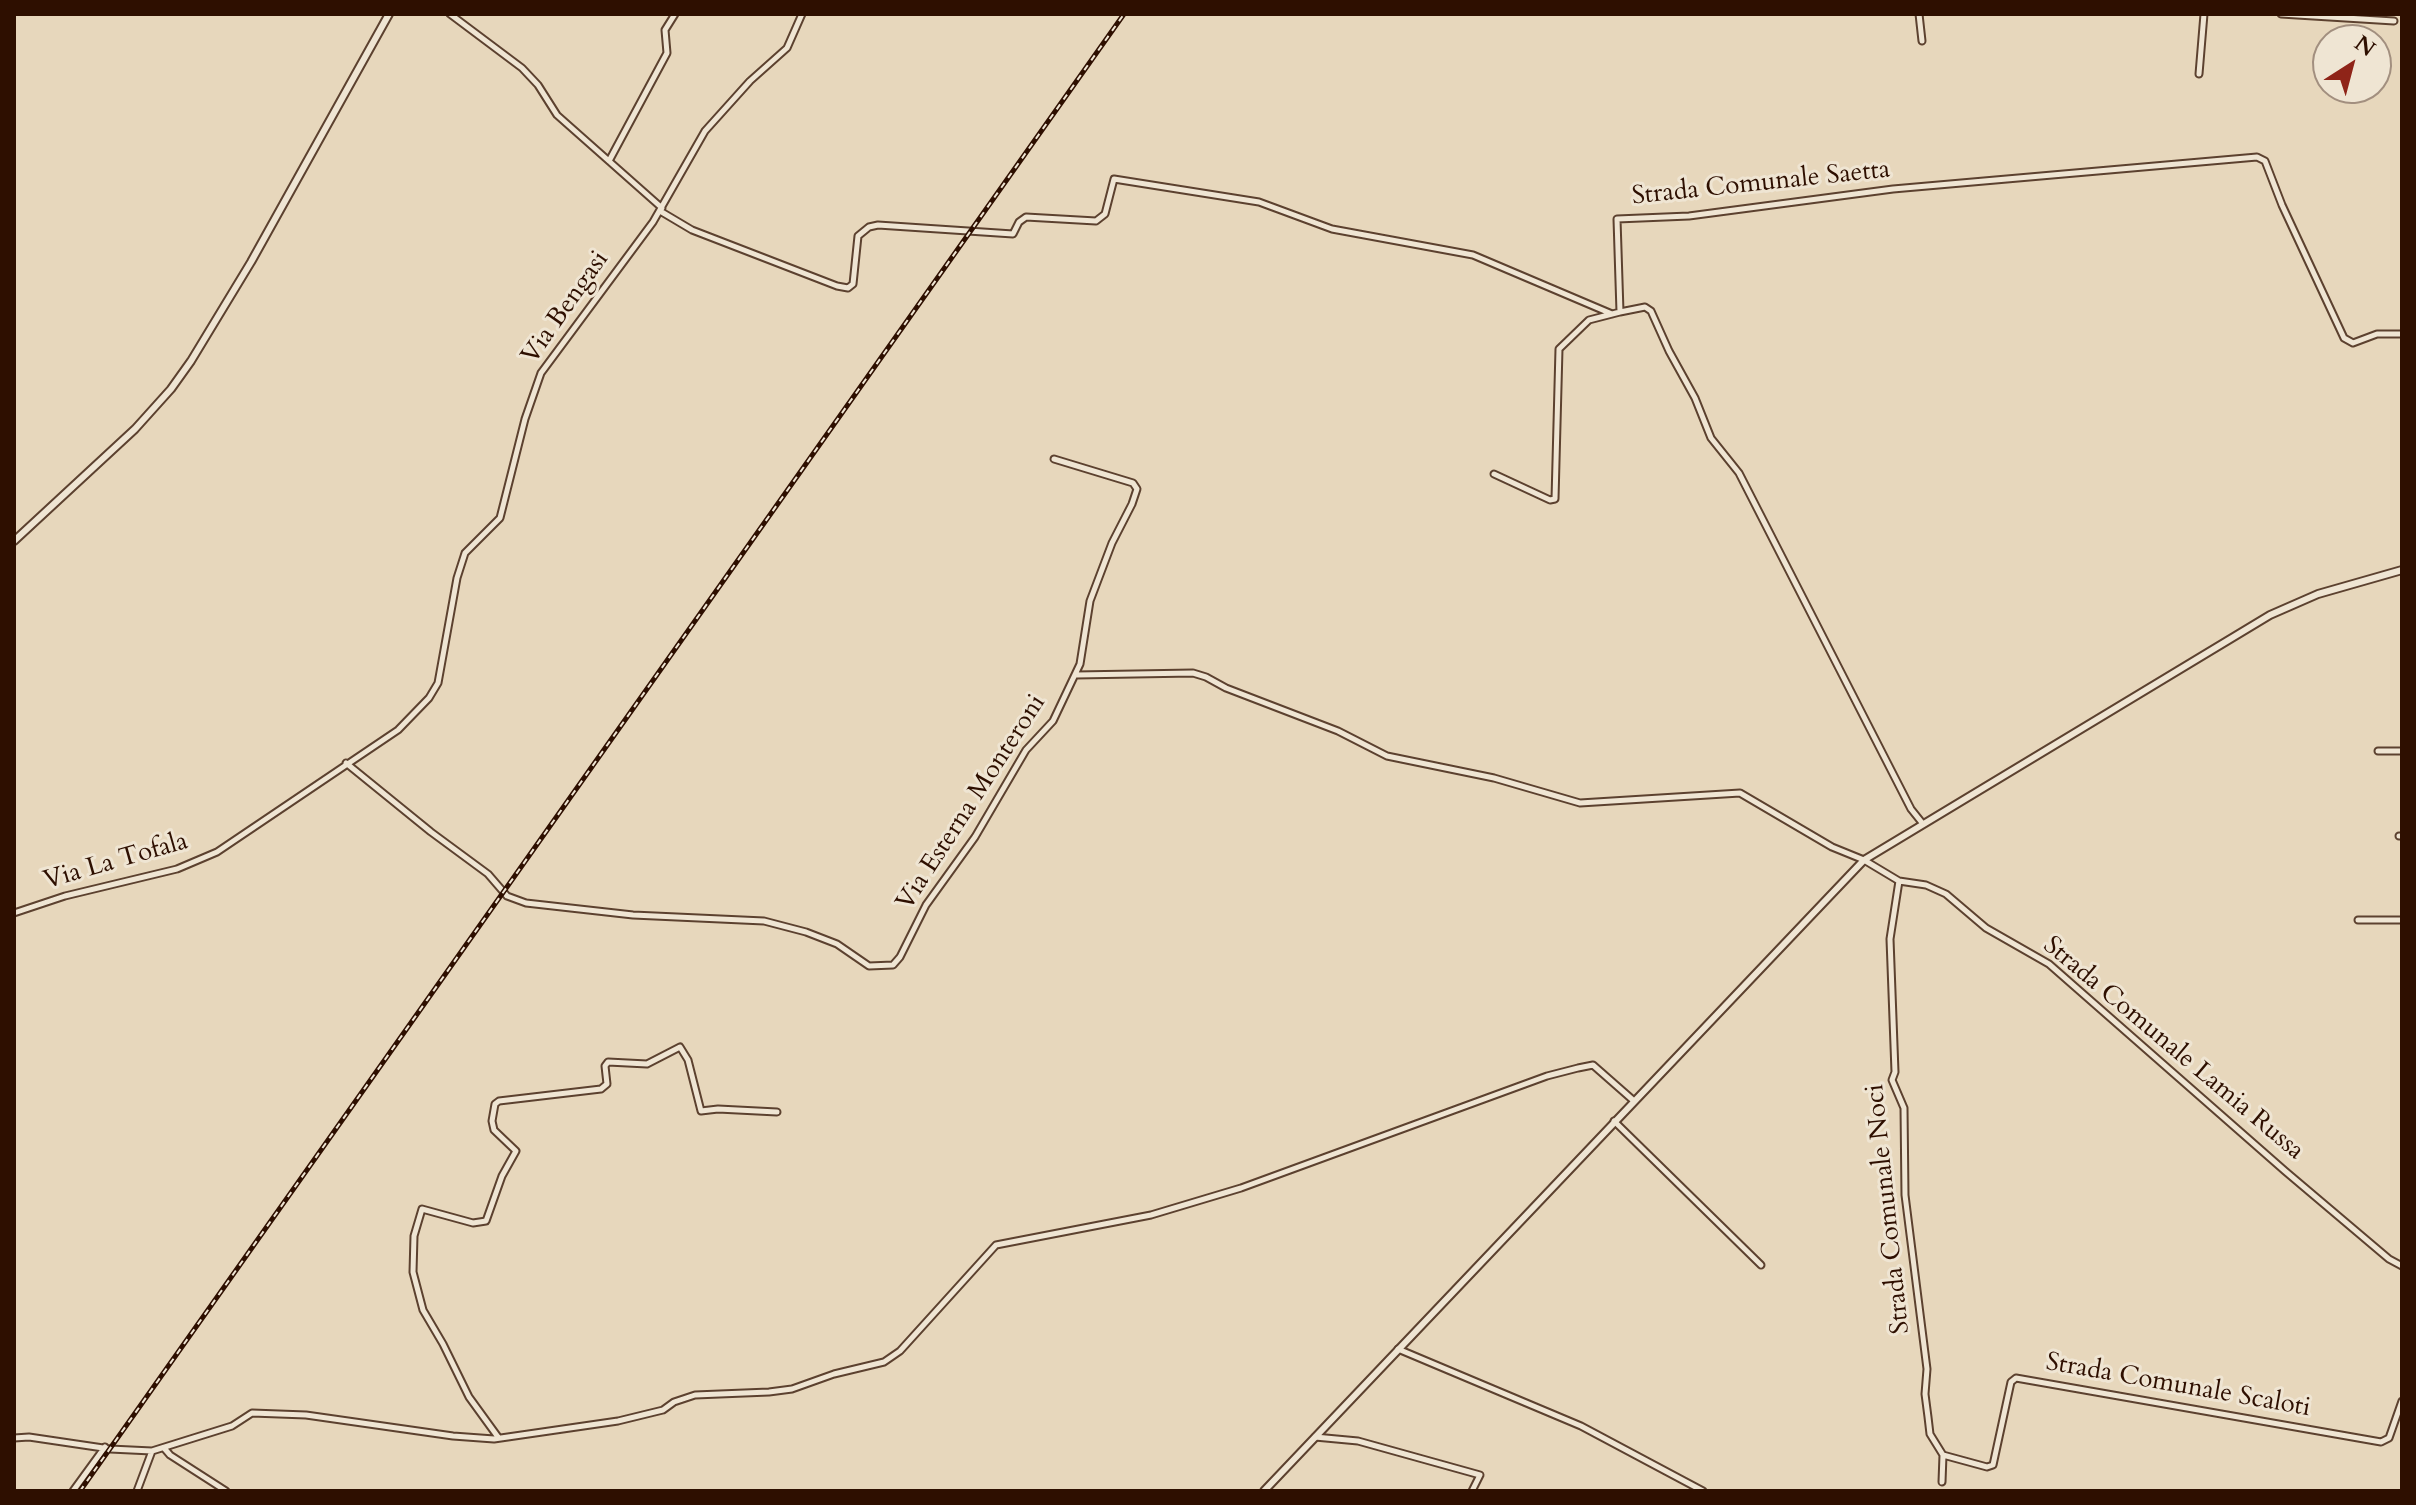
<!DOCTYPE html>
<html>
<head>
<meta charset="utf-8">
<style>
  body { margin:0 }
  #map { position:relative; width:2416px; height:1505px; overflow:hidden; background:#e7d7bc; font-family:Cardo,serif }
  canvas { display:block }
  .frame { position:absolute; inset:0; border:16px solid #2e0f00; pointer-events:none }
  .north { position:absolute; left:2312px; top:24px; width:80px; height:80px; box-sizing:border-box; background:#efe5d3; border:2px solid #a28f7f; border-radius:50%; rotate:36deg; font-size:22px; font-weight:700; line-height:32px; text-align:center; color:#2e0f00 }
  .north::after { content:''; display:block; margin:auto; width:28px; height:36px; background:#8f2418; clip-path:polygon(50% 0,100% 100%,50% 72%,0 100%) }
</style>
</head>
<body>
<div id="map">
<canvas width="2416" height="1505"></canvas>
<div class="frame"></div>
<div class="north">N</div>
</div>
<script>
const c = document.querySelector('canvas').getContext('2d');
c.lineJoin = 'round';
function toPath(rows) {
  const path = new Path2D();
  for (const r of rows) {
    path.moveTo(r[0], r[1]);
    for (let i = 2; i < r.length; i += 2) path.lineTo(r[i], r[i + 1]);
  }
  return path;
}
function strokePath(path, color, width, dash) {
  c.strokeStyle = color;
  c.lineWidth = width;
  c.lineCap = dash ? 'butt' : 'round';
  c.setLineDash(dash || []);
  c.stroke(path);
}
function drawText(font, color, halo, rows, align = 'center') {
  c.font = font + ' Cardo,serif';
  c.lineWidth = 6;
  c.setLineDash([]);
  c.textBaseline = 'middle';
  c.strokeStyle = halo;
  c.fillStyle = color;
  for (const [text, x, y, turn = 0] of rows) {
    c.save();
    c.translate(x, y);
    c.rotate((+turn || 0) * Math.PI / 180);
    c.textAlign = isNaN(turn) ? turn : align;
    if (halo) c.strokeText(text, 0, 0);
    c.fillText(text, 0, 0);
    c.restore();
  }
}
const minor = toPath([
  [450,14,522,68,538,85,557,115,662,208],
  [1919,14,1922,41],
  [2281,14,2394,21],
  [2199,74,2204,14],
  [609,161,667,53,665,30,675,14],
  [660,211,692,230,837,286,848,288,853,284,858,236,869,227,878,225,1013,234,1019,222,1026,217,1096,221,1105,214,1114,179,1259,202,1332,229,1473,255,1612,314],
  [1494,474,1550,500,1555,499,1559,349,1589,320,1620,312],
  [1076,675,1193,673,1206,677,1226,688,1338,731,1387,756,1494,778,1580,803,1740,793,1832,847,1864,860,1899,881,1926,885,1946,894,1986,928,2049,964,2285,1171,2389,1259,2402,1266],
  [2378,751,2402,751],
  [346,763,431,832,488,874,507,896,526,903,633,915,764,921,806,932,837,944,869,966,893,965,900,957,926,905,975,837,1026,750,1053,721,1080,664,1090,601,1112,543,1132,504,1137,489,1133,483,1054,459],
  [1923,824,1911,809,1739,473,1711,438,1695,398,1669,351,1651,311,1645,307,1620,312,1617,219,1689,216,1893,189,2257,157,2265,161,2282,205,2344,338,2353,343,2377,334,2402,334],
  [2399,836,2402,836],
  [1899,881,1890,939,1895,1072,1892,1080,1904,1108,1905,1195,1927,1369,1925,1394,1928,1417,1930,1434,1943,1455,1942,1482],
  [14,913,65,896,177,869,217,852,398,730,429,698,438,683,457,578,465,553,500,518,525,419,541,373,653,222,705,131,750,81,787,48,802,14],
  [2358,920,2402,920],
  [1614,1121,1761,1265],
  [1398,1349,1581,1426,1703,1491],
  [498,1437,469,1397,443,1344,423,1310,413,1272,414,1236,422,1209,473,1223,486,1221,502,1176,516,1151,494,1130,492,1121,495,1104,499,1101,601,1089,607,1084,605,1066,608,1062,647,1064,680,1047,688,1060,701,1111,718,1109,777,1112],
  [1315,1437,1358,1441,1480,1475,1472,1491],
  [14,1438,29,1437,110,1449,152,1451,232,1426,252,1413,306,1415,453,1436,494,1439,618,1421,663,1410,674,1402,695,1395,769,1392,792,1389,834,1374,884,1362,900,1351,996,1245,1151,1215,1241,1188,1547,1076,1578,1068,1593,1065,1634,1101],
  [164,1448,170,1455,226,1491],
  [1943,1455,1987,1467,1993,1465,2011,1382,2016,1378,2381,1442,2389,1438,2402,1401],
  [73,1491,105,1447],
  [137,1491,152,1451]
]);
const tertiary = toPath([
  [14,541,135,429,171,389,191,361,251,262,389,14],
  [1264,1491,1864,860,2270,615,2318,594,2402,570]
]);
strokePath(minor, '#5c412f', 9);
strokePath(tertiary, '#5c412f', 10);
strokePath(minor, '#efe5d3', 5);
strokePath(tertiary, '#efe5d3', 6);
const rail = toPath([
  [80,1491,1124,14]
]);
strokePath(rail, '#2e0f00', 5);
strokePath(rail, '#efe5d3', 2, [6]);
drawText('26px', '#2e0f00', '#efe5d3', [
  ["Strada Comunale Saetta",1761,184,-6],
  ["Via Bengasi",566,308,-55],
  ["Via Esterna Monteroni",972,803,-57],
  ["Via La Tofala",116,862,-16],
  ["Strada Comunale Lamia Russa",2173,1049,40],
  ["Strada Comunale Noci",1889,1209,-96],
  ["Strada Comunale Scaloti",2178,1386,10]
]);
</script>
</body>
</html>
